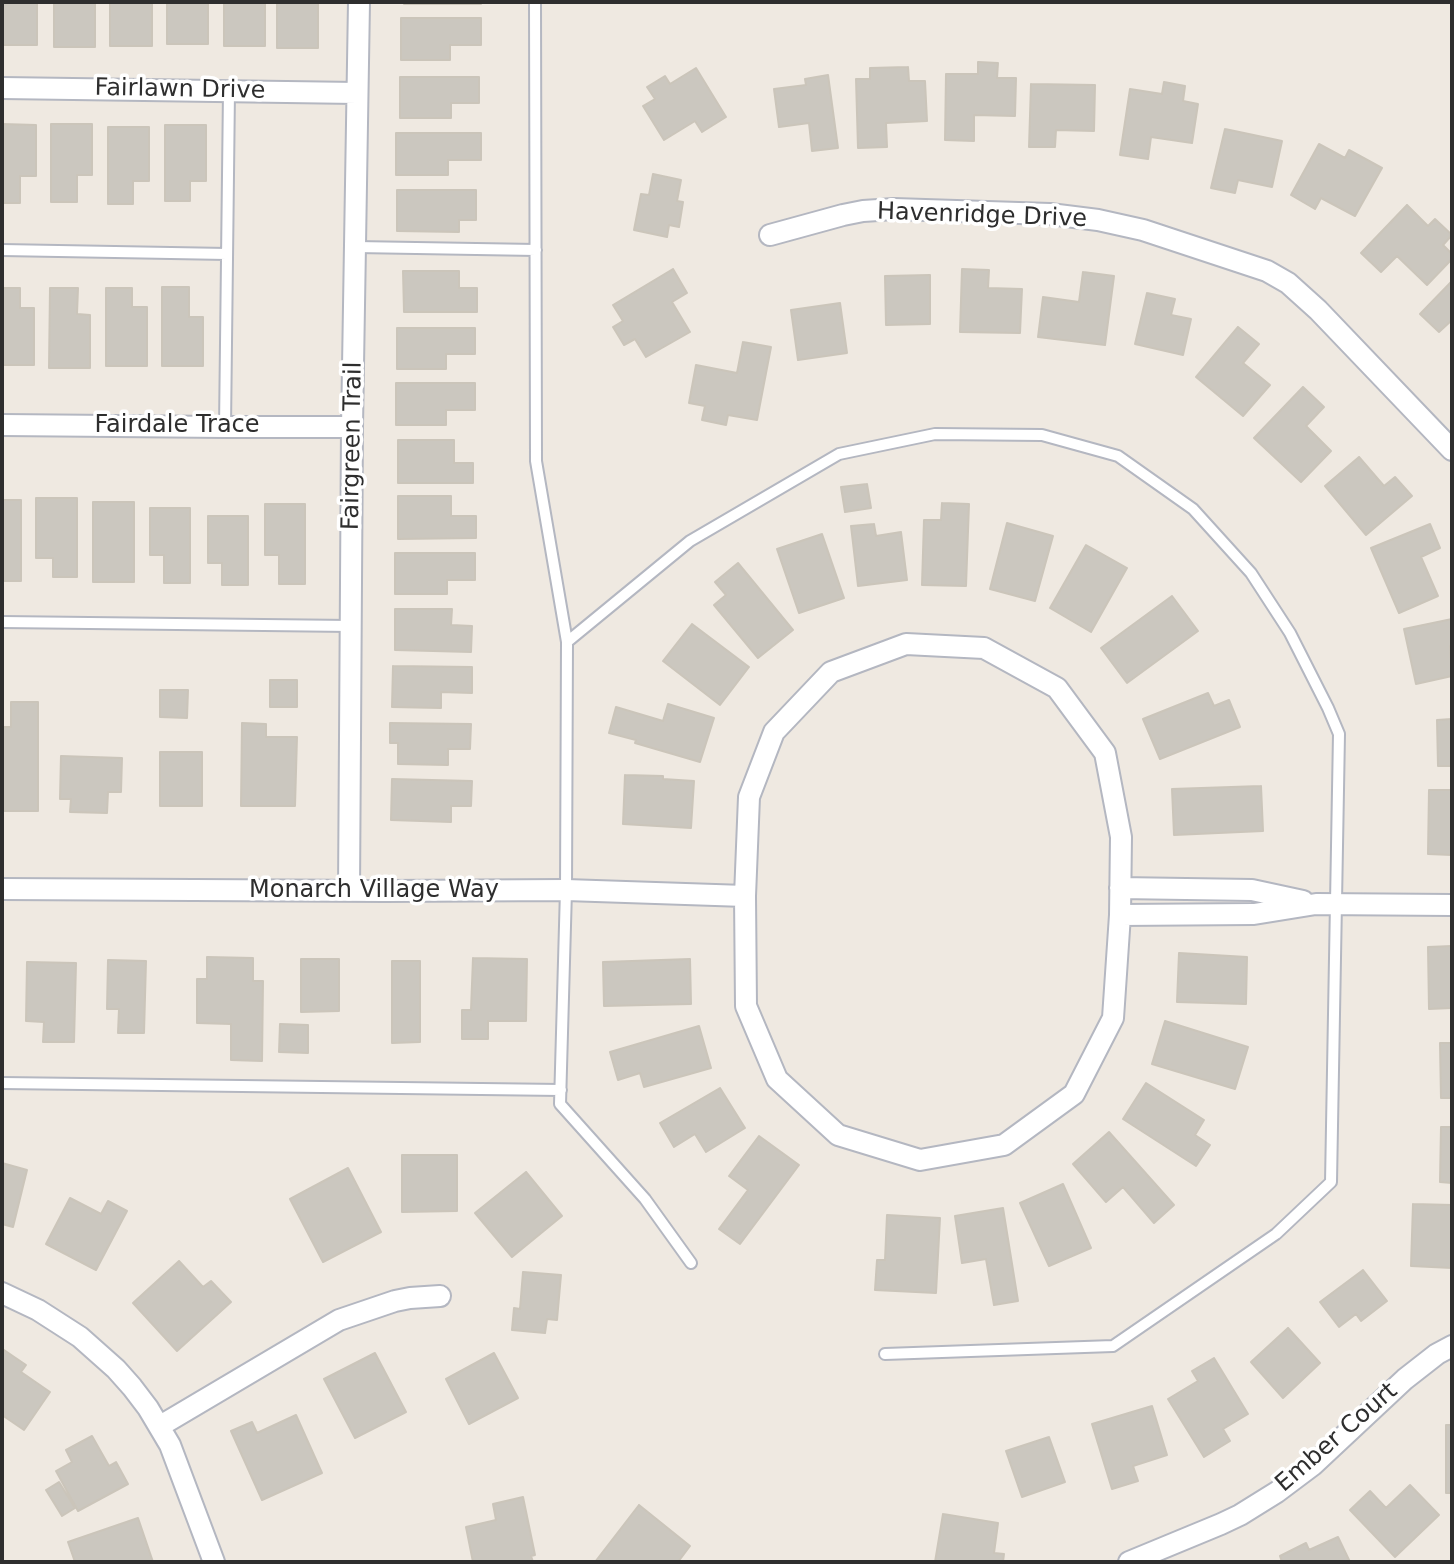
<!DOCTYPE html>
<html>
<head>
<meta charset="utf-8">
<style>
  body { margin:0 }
  #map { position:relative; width:1454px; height:1564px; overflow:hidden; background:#efe9e1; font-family:"DejaVu Sans",sans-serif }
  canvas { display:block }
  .frame { position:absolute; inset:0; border:4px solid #2e2e2e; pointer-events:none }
</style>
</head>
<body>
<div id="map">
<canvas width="1454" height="1564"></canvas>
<div class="frame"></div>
</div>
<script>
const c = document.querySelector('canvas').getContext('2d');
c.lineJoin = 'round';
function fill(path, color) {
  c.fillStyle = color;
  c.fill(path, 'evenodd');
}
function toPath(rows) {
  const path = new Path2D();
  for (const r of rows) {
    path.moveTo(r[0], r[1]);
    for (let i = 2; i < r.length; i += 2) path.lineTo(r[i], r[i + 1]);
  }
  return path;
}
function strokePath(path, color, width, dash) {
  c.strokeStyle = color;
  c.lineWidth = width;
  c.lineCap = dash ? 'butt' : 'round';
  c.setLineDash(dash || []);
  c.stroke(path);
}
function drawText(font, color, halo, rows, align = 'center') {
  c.font = font + ' "DejaVu Sans",sans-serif';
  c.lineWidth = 7;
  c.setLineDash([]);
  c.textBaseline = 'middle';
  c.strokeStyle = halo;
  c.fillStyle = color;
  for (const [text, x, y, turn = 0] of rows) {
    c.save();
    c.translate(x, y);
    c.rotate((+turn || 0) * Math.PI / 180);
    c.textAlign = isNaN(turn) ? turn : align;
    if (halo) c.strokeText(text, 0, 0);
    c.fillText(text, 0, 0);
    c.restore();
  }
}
const building = toPath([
  [2,2,37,2,37,45,2,45,2,2],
  [54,2,95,2,95,47,54,47,54,2],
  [110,2,152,2,152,46,110,46,110,2],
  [167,2,208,2,208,44,167,44,167,2],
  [224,2,265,2,265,46,224,46,224,2],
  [277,2,318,2,318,48,277,48,277,2],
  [404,2,481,2,481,4,404,4,404,2],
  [401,18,481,18,481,45,450,45,450,60,401,60,401,18],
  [978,62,998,63,997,78,1016,78,1015,116,974,115,974,141,945,140,946,74,978,74,978,62],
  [908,67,909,81,925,81,927,121,886,123,887,147,858,148,856,79,870,79,870,68,908,67],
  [696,68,726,117,702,132,695,121,664,140,643,106,655,99,647,87,665,76,670,84,696,68],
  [828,75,838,148,812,151,809,123,779,127,774,89,806,85,805,79,828,75],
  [400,77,479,77,479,103,451,103,451,118,400,118,400,77],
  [1164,82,1185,86,1183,101,1198,104,1192,143,1151,137,1148,159,1120,155,1130,89,1162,94,1164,82],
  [1031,84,1095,85,1094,131,1056,130,1055,147,1029,147,1031,84],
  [2,124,36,125,36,176,20,176,20,203,2,203,2,124],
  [51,124,92,124,92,175,77,175,77,202,51,202,51,124],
  [165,125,206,125,206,181,190,181,190,201,165,201,165,125],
  [108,127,149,127,149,181,133,181,133,204,108,204,108,127],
  [1225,129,1282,141,1272,187,1238,180,1235,193,1211,188,1225,129],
  [396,133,481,133,481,160,448,160,448,175,396,175,396,133],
  [1319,144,1345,158,1349,150,1382,168,1355,216,1321,198,1315,209,1291,195,1319,144],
  [653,174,681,180,677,201,683,202,679,227,669,225,667,237,634,230,641,194,649,195,653,174],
  [397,190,476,190,476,220,459,220,459,232,397,231,397,190],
  [1407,205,1428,226,1435,219,1452,235,1443,245,1452,254,1452,259,1427,285,1397,256,1381,272,1361,253,1407,205],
  [673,269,687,293,672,302,690,332,646,357,635,339,624,345,613,327,623,321,613,305,673,269],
  [962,269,989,270,988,288,1022,289,1020,333,960,332,962,269],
  [403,271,459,271,459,288,477,288,477,312,404,312,403,271],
  [1083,272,1114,276,1105,345,1038,337,1043,297,1079,302,1083,272],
  [930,275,930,324,886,325,885,276,930,275],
  [1452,281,1452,320,1439,332,1420,314,1452,281],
  [162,287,189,287,189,317,203,317,203,366,162,366,162,287],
  [2,288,20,288,20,308,34,308,34,365,2,365,2,288],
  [50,288,78,288,77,314,90,315,90,368,49,368,50,288],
  [106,288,132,288,132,307,147,307,147,366,106,366,106,288],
  [1147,293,1175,299,1171,315,1191,319,1183,355,1135,344,1147,293],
  [840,303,847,353,798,360,791,310,840,303],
  [1238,327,1259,344,1243,363,1270,385,1243,416,1196,377,1238,327],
  [397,328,475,328,475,354,446,354,446,369,397,369,397,328],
  [743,342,771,347,757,420,728,415,726,425,702,420,705,406,689,403,696,365,737,373,743,342],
  [396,383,475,383,475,410,446,410,446,425,396,425,396,383],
  [1303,387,1324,407,1306,426,1331,451,1301,482,1254,438,1303,387],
  [398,440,454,440,454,463,473,463,473,483,398,483,398,440],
  [1359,457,1384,486,1395,477,1412,496,1366,535,1325,486,1359,457],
  [867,484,871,508,845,512,841,487,867,484],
  [398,496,451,496,451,516,476,516,476,538,398,539,398,496],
  [36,498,77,498,77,577,53,577,53,558,36,558,36,498],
  [2,500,21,500,21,581,2,581,2,500],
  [93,502,134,502,134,582,93,582,93,502],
  [942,503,969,504,966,586,922,585,924,520,941,520,942,503],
  [265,504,305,504,305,584,279,584,279,555,265,555,265,504],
  [150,508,190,508,190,583,164,583,164,555,150,555,150,508],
  [208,516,248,516,248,585,222,585,222,563,208,563,208,516],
  [1007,523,1053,536,1035,601,990,589,1007,523],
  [874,524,876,536,901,532,907,580,858,586,851,526,874,524],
  [1430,524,1440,548,1421,557,1438,596,1399,613,1371,548,1430,524],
  [822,534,844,598,799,613,777,549,822,534],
  [1086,545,1127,568,1091,632,1050,608,1086,545],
  [395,553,475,553,475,580,447,580,447,594,395,594,395,553],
  [738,563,793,630,758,658,714,605,726,595,715,582,738,563],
  [1172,596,1198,631,1127,683,1101,648,1172,596],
  [395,609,452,609,451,625,472,626,471,652,395,650,395,609],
  [1452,619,1452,645,1450,646,1452,676,1416,684,1404,629,1452,619],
  [692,624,749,667,720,705,663,661,692,624],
  [393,666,472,667,472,693,441,692,441,708,392,707,393,666],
  [270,680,297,680,297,707,270,707,270,680],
  [160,690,188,690,187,718,160,717,160,690],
  [1208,693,1214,706,1229,700,1240,727,1160,759,1143,719,1208,693],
  [11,702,38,702,38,811,2,811,2,727,11,727,11,702],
  [668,704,714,718,700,762,635,743,636,740,609,733,616,707,663,721,668,704],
  [1452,719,1452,766,1438,766,1437,720,1452,719],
  [242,723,266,724,266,737,297,737,295,806,241,806,242,723],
  [390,723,471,724,470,749,448,749,448,765,398,764,398,743,390,743,390,723],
  [160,752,202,752,202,806,160,806,160,752],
  [61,756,122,758,121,792,108,792,107,813,70,812,71,799,60,799,61,756],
  [625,775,663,776,663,779,694,781,691,828,623,824,625,775],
  [392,779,472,781,471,806,451,806,451,822,391,820,392,779],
  [1261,786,1263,831,1174,835,1172,789,1261,786],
  [1429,790,1452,790,1452,855,1428,854,1429,790],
  [1452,946,1452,1008,1429,1009,1428,947,1452,946],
  [1179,953,1247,957,1246,1004,1177,1002,1179,953],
  [207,957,253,958,253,981,263,981,262,1061,231,1060,231,1024,197,1023,197,979,207,979,207,957],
  [473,958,527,959,526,1021,488,1021,488,1039,462,1039,462,1010,471,1010,473,958],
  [301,959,339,959,339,1011,301,1012,301,959],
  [690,959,691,1004,604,1006,603,962,690,959],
  [108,960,146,961,144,1033,118,1033,119,1009,107,1009,108,960],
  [392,961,420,961,420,1042,392,1043,392,961],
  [27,962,76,963,74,1042,43,1042,44,1022,26,1021,27,962],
  [1165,1021,1248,1047,1235,1089,1152,1064,1165,1021],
  [280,1024,308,1025,308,1053,279,1052,280,1024],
  [699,1026,711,1068,644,1087,640,1073,618,1080,610,1052,699,1026],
  [1440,1043,1452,1043,1452,1098,1441,1098,1440,1043],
  [1146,1083,1204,1120,1195,1135,1210,1145,1196,1166,1123,1119,1146,1083],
  [720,1088,745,1128,706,1152,695,1134,674,1147,660,1123,720,1088],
  [1441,1127,1452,1127,1452,1183,1440,1182,1441,1127],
  [1109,1132,1174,1205,1154,1223,1123,1187,1106,1202,1073,1164,1109,1132],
  [759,1136,799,1165,740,1244,719,1229,748,1190,729,1176,759,1136],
  [402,1155,457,1155,457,1211,402,1212,402,1155],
  [2,1163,27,1170,13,1227,2,1224,2,1163],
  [348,1168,381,1232,323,1262,290,1199,348,1168],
  [526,1172,562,1216,512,1257,475,1213,526,1172],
  [1063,1184,1091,1248,1049,1266,1020,1203,1063,1184],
  [70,1198,101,1214,108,1201,127,1211,96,1270,46,1244,70,1198],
  [1413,1204,1452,1205,1452,1268,1411,1266,1413,1204],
  [1003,1208,1018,1301,994,1305,986,1259,962,1263,955,1216,1003,1208],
  [887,1215,940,1218,936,1293,875,1290,877,1260,885,1260,887,1215],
  [179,1261,203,1287,211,1281,231,1302,177,1351,133,1303,179,1261],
  [1363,1270,1387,1301,1361,1321,1356,1314,1339,1327,1320,1302,1363,1270],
  [523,1272,561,1275,557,1320,547,1319,545,1333,512,1330,514,1308,520,1309,523,1272],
  [1288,1328,1320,1363,1283,1398,1251,1362,1288,1328],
  [4,1350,26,1365,21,1372,50,1392,24,1430,2,1415,2,1352,4,1350],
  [375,1353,406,1412,355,1438,324,1379,375,1353],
  [494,1353,518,1398,469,1424,446,1379,494,1353],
  [1214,1358,1248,1414,1223,1429,1230,1441,1204,1457,1168,1399,1198,1381,1192,1371,1214,1358],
  [1152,1406,1167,1455,1133,1466,1138,1481,1112,1489,1092,1424,1152,1406],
  [296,1415,322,1473,262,1500,231,1431,252,1422,257,1433,296,1415],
  [1446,1425,1452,1425,1452,1493,1446,1493,1446,1425],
  [92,1436,109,1466,116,1462,128,1484,78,1511,56,1471,72,1462,66,1450,92,1436],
  [1049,1437,1065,1482,1022,1497,1006,1451,1049,1437],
  [59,1482,75,1508,62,1516,46,1490,59,1482],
  [1410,1485,1439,1515,1395,1557,1350,1510,1370,1491,1386,1508,1410,1485],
  [523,1497,535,1555,531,1556,533,1562,473,1562,466,1527,496,1520,493,1504,523,1497],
  [639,1505,690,1546,678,1562,595,1562,639,1505],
  [943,1514,998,1523,994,1553,1004,1554,1003,1562,935,1562,943,1514],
  [138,1518,153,1562,75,1562,68,1542,138,1518],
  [1338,1537,1350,1562,1282,1562,1280,1556,1306,1543,1309,1550,1338,1537]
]);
fill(building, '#cbc7bf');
strokePath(building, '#cbc5ba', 2);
const lane = toPath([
  [535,2,536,461,567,642],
  [356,247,536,250],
  [2,250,227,254],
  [225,427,229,91],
  [2,622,351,626],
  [2,1083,561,1090],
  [691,1263,645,1199,560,1104,566,890,567,642,690,541,839,454,935,434,1042,435,1118,456,1193,509,1251,573,1290,633,1328,708,1339,734,1331,1182,1276,1234,1113,1346,885,1354]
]);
const street = toPath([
  [2,88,357,93],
  [770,235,843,215,863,211,894,209,1050,214,1098,220,1143,230,1267,271,1288,283,1318,310,1452,450],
  [2,425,225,427,352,427],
  [906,644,984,648,1057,688,1105,753,1121,837,1120,915,1113,1018,1074,1094,1004,1145,920,1160,838,1135,777,1079,746,1006,745,896,749,797,774,732,831,672,906,644],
  [1120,888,1252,890,1303,901],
  [2,889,385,891,566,890,745,896],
  [349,891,352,427,359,2],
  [1120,915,1254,914,1316,904,1452,905],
  [2,1293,38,1310,80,1337,116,1369,132,1387,148,1408,170,1445,214,1562],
  [160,1426,339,1320,395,1301,410,1298,440,1296],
  [1129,1562,1221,1524,1240,1515,1277,1492,1313,1465,1405,1379,1437,1354,1452,1346]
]);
strokePath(lane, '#b4b7c1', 14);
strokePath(street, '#b4b7c1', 24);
strokePath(lane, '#fff', 10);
strokePath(street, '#fff', 20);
drawText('24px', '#2e2e2e', '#fff', [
  ["Fairlawn Drive",180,90,1],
  ["Havenridge Drive",982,216,2],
  ["Fairdale Trace",177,426],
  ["Fairgreen Trail",353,446,-89],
  ["Monarch Village Way",374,891],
  ["Ember Court",1337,1438,-41]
]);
</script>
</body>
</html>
